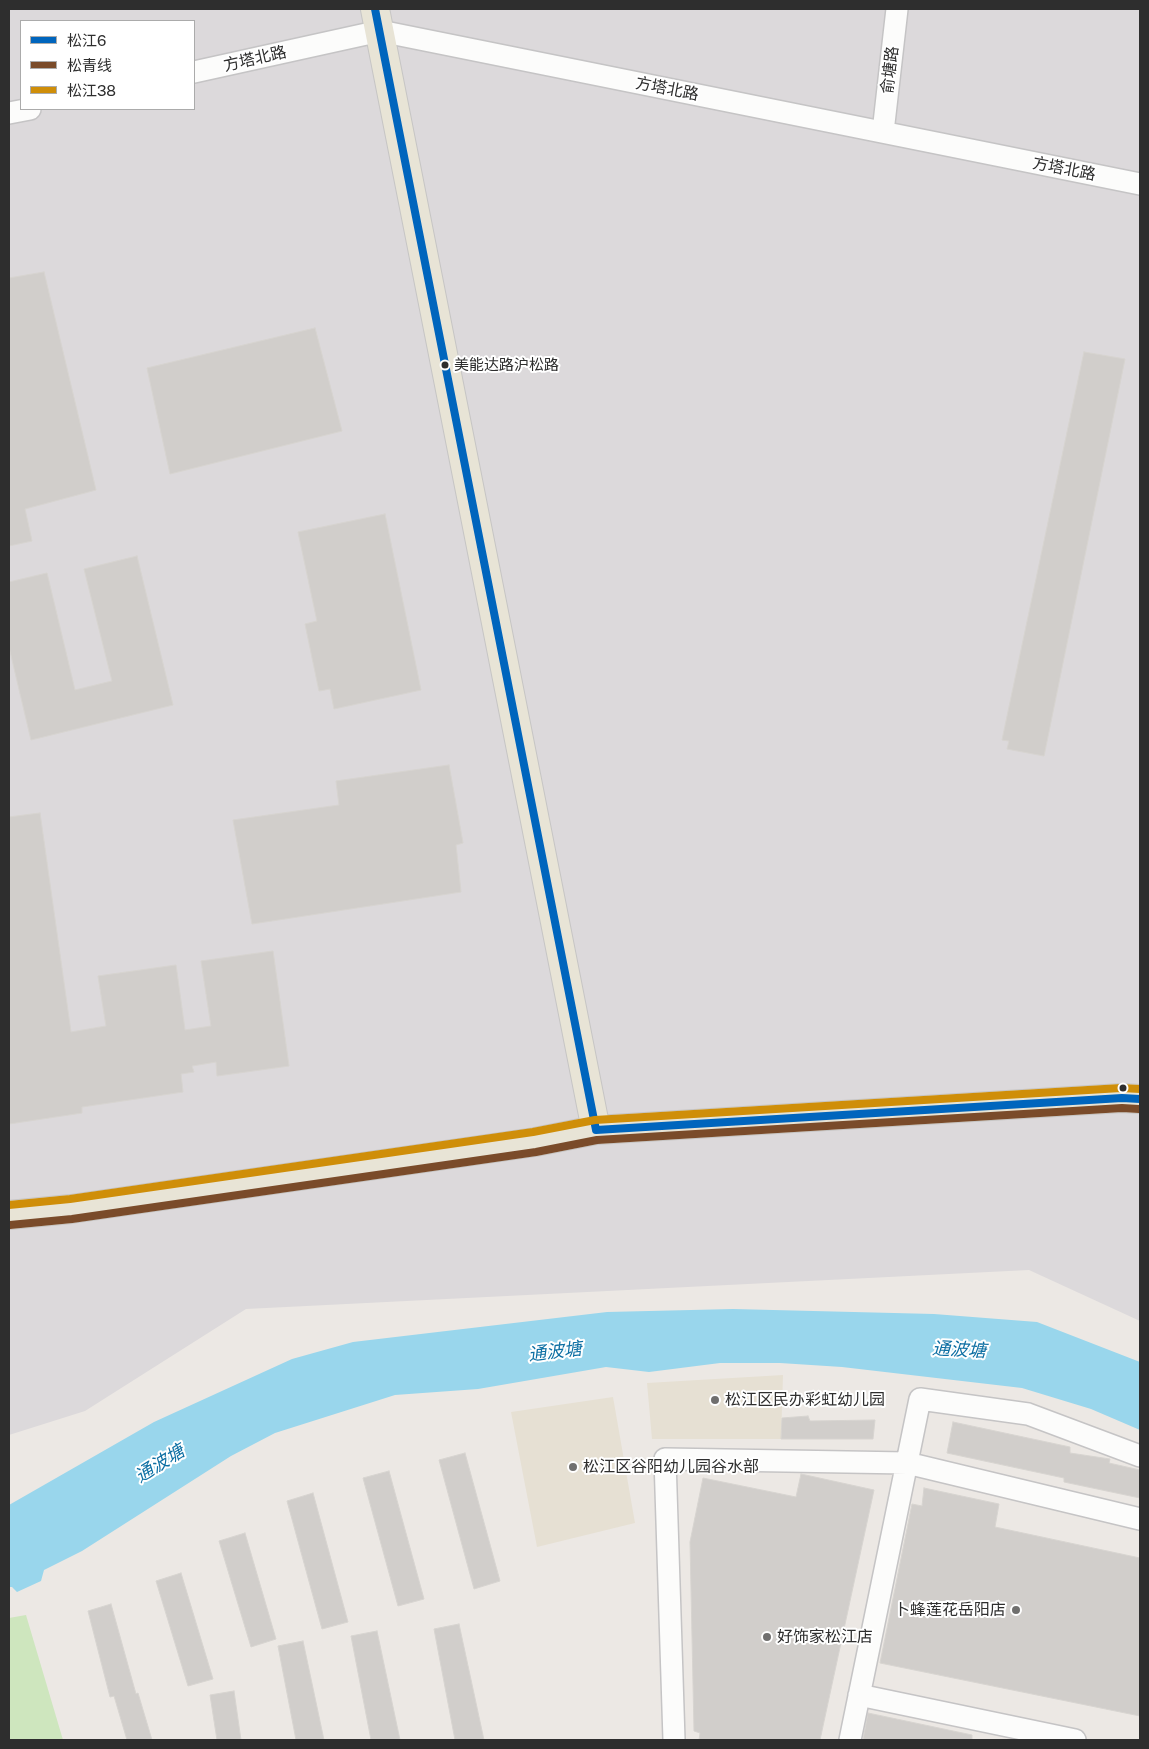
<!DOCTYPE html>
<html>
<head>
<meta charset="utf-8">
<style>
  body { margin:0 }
  #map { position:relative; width:1149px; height:1749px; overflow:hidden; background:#ece8e4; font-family:"Public Sans","Noto Sans SC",sans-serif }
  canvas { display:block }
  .frame { position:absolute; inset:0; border:10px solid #2e2e2e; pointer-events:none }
  .legend { position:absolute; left:20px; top:20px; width:175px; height:90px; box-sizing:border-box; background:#fff; border:1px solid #ababab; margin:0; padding:6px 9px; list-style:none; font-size:15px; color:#2e2e2e }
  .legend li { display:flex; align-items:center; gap:10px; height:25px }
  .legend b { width:25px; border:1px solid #ababab }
</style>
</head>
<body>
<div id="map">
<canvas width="1149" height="1749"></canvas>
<div class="frame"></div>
<ul class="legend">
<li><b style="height:6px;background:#0065bd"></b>松江6</li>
<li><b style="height:6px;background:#7a4b2a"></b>松青线</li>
<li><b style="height:6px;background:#cf8e09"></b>松江38</li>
</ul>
</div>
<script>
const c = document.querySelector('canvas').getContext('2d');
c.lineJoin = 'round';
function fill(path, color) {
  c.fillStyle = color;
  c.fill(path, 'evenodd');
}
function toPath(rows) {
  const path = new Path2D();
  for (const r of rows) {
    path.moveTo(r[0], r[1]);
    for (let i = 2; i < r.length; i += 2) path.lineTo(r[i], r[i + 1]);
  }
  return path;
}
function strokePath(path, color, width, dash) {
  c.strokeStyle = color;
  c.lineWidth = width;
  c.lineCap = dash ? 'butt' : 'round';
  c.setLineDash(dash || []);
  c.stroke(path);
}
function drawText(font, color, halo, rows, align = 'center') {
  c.font = font + ' "Public Sans","Noto Sans SC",sans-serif';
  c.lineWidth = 4;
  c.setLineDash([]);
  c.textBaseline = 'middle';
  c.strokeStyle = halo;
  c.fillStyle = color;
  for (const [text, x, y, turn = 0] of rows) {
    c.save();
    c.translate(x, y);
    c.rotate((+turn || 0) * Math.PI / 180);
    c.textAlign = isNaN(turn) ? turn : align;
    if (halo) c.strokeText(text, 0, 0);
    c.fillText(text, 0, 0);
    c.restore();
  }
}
fill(toPath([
  [9,9,1140,9,1140,1321,1029,1270,246,1309,85,1411,9,1435],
  [21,21,194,21,194,109,21,109]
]), '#dcd9db');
fill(toPath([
  [783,1375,781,1439,652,1439,647,1383],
  [613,1397,635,1523,537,1547,511,1412]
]), '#e6e0d3');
fill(toPath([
  [26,1615,63,1740,9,1740,9,1618]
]), '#cee6be');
fill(toPath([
  [733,1309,934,1314,1037,1322,1140,1362,1140,1430,1091,1409,1022,1388,842,1367,780,1363,720,1363,649,1372,606,1367,478,1389,395,1395,275,1433,231,1456,82,1551,44,1570,41,1581,17,1592,12,1587,9,1587,9,1505,154,1422,292,1359,353,1342,607,1312]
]), '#99d6ec');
const building = toPath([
  [44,272,96,490,25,509,32,541,9,546,9,278,44,272],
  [315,328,342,431,170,474,147,368,315,328],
  [1084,352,1125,359,1044,756,1007,749,1009,741,1002,740,1084,352],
  [385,514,421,690,334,709,330,689,319,691,305,624,317,621,298,532,385,514],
  [137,556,173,705,31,740,9,647,9,582,47,573,75,690,112,681,84,569,137,556],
  [449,765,463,843,456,845,461,892,252,924,233,820,339,805,336,781,449,765],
  [40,813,71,1032,106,1026,98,976,176,965,185,1030,211,1026,201,961,273,951,289,1066,217,1076,216,1062,192,1066,194,1072,181,1074,183,1092,82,1107,82,1113,9,1124,9,817,40,813],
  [808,1416,810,1421,875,1420,873,1439,781,1439,782,1418,808,1416],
  [953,1422,1070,1447,1070,1453,1110,1459,1109,1463,1140,1470,1140,1498,1064,1482,1064,1478,947,1453,953,1422],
  [465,1453,500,1581,474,1589,439,1460,465,1453],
  [389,1471,424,1599,398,1606,363,1478,389,1471],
  [801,1474,874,1490,820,1740,699,1740,700,1733,694,1731,690,1542,703,1478,796,1497,801,1474],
  [924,1488,999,1504,995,1527,1140,1558,1140,1716,880,1663,912,1504,922,1506,924,1488],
  [313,1493,348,1622,322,1629,287,1501,313,1493],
  [245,1533,276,1639,251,1647,219,1541,245,1533],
  [181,1573,213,1679,188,1686,156,1581,181,1573],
  [111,1604,136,1694,138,1693,152,1740,127,1740,114,1696,110,1697,88,1611,111,1604],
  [459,1624,484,1740,455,1740,434,1629,459,1624],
  [377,1631,400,1740,371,1740,351,1636,377,1631],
  [303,1641,324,1740,296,1740,278,1646,303,1641],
  [234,1691,241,1740,217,1740,210,1695,234,1691],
  [868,1713,972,1735,972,1740,863,1740,868,1713]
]);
fill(building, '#d1cecb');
strokePath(building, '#d7d4d0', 1);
const minor = toPath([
  [194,72,380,31,1140,184],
  [9,113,30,109],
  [883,132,897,9],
  [859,1695,1075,1740],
  [674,1740,665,1459,907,1463,1140,1519],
  [850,1740,920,1399,1028,1414,1140,1456]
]);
const major = toPath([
  [375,9,596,1130],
  [9,1215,71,1209,535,1142,596,1130,1122,1098,1140,1099]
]);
strokePath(minor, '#c5c4c5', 24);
strokePath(major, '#c6c5c4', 30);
strokePath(minor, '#fcfcfb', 21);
strokePath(major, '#e8e4d6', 28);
strokePath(toPath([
  [375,9,596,1130],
  [596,1130,1122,1098,1140,1099]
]), '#0065bd', 8);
strokePath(toPath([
  [10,1225,72,1219,536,1152,597,1140,1122,1108,1139,1109]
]), '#7a4b2a', 8);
strokePath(toPath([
  [9,1205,70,1199,533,1132,595,1120,1121,1088,1140,1089]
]), '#cf8e09', 8);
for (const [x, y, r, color] of [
  [445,365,4.5,"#2e2e2e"],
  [1123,1088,4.5,"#2e2e2e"],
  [715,1400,5,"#706f6e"],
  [573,1467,5,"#706f6e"],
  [1016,1610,5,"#706f6e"],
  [767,1637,5,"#706f6e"]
]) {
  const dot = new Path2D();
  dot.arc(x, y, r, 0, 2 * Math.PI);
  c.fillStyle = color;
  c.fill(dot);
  strokePath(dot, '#fff', 2);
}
drawText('15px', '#2e2e2e', '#fff', [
  ["美能达路沪松路",454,365]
], 'left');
drawText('16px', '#2e2e2e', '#fff', [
  ["方塔北路",255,59,-13],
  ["俞塘路",890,70,-83],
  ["方塔北路",667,89,11],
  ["方塔北路",1064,169,11]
]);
drawText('16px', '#2e2e2e', '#fff', [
  ["松江区民办彩虹幼儿园",725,1400],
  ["松江区谷阳幼儿园谷水部",583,1467],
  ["卜蜂莲花岳阳店",1006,1610,"right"],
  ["好饰家松江店",777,1637]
], 'left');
drawText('italic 18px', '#0d6fa3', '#fff', [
  ["通波塘",959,1350,3],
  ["通波塘",555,1352,-7],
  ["通波塘",160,1464,-32]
]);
</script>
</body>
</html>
